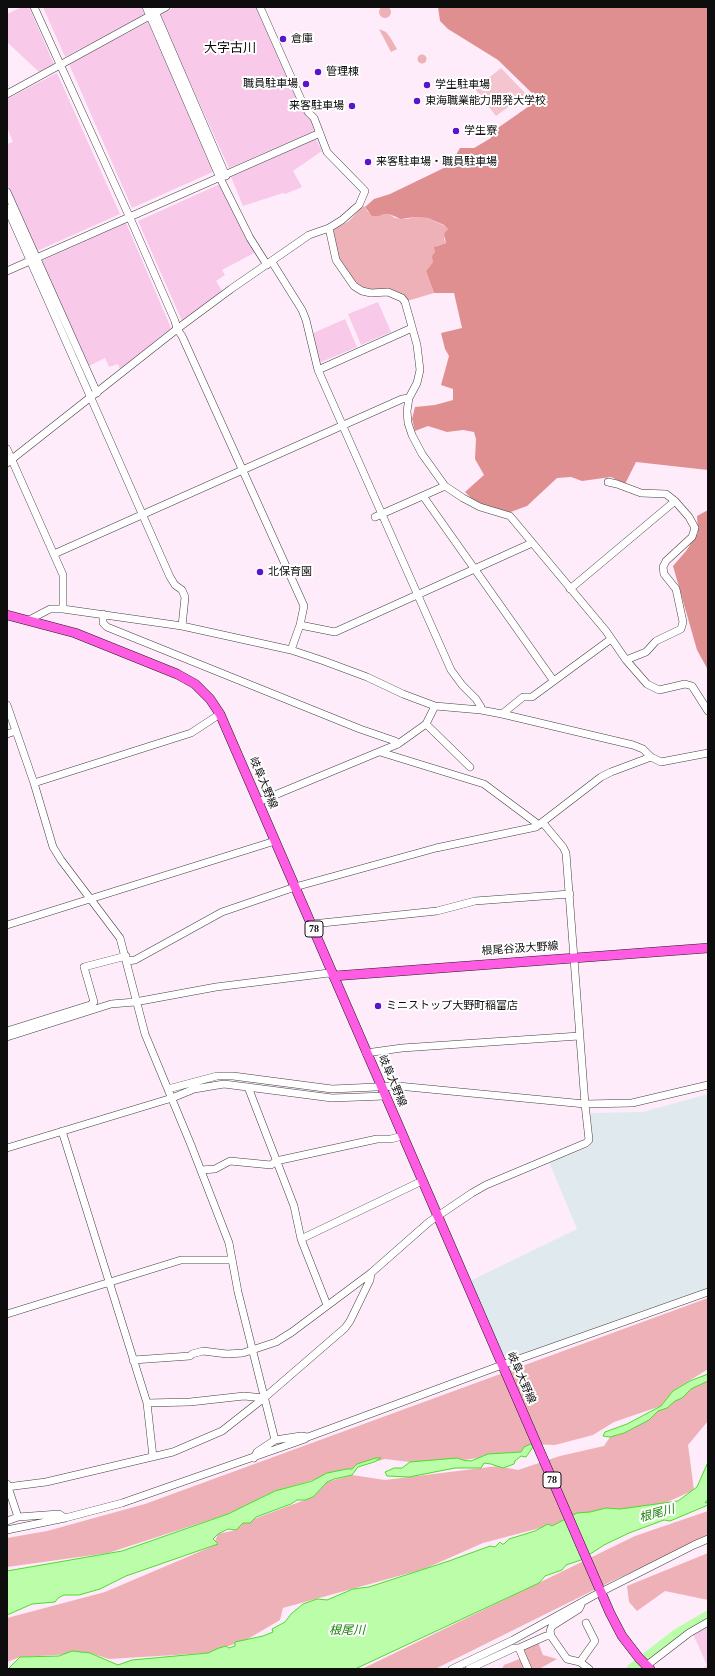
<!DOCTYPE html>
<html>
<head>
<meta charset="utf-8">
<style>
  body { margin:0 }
  #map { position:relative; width:715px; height:1676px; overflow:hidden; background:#ffecfb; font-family:"Times New Roman",serif }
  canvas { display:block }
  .frame { position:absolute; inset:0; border:8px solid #0d0d0d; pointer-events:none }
</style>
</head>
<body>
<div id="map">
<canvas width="715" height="1676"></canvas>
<div class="frame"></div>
</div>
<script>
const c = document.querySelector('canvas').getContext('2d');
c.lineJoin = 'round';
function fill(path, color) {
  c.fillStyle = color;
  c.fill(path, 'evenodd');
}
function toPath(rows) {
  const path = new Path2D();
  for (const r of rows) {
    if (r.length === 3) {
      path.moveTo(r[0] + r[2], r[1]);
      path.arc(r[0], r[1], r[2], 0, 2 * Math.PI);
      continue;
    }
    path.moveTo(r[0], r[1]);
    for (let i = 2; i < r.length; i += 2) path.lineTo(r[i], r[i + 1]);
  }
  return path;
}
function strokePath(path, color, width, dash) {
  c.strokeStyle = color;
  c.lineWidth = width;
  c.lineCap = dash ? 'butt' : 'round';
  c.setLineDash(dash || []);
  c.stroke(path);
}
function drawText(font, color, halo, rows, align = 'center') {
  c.font = font + ' "Times New Roman","Noto Sans JP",serif';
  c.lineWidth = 4;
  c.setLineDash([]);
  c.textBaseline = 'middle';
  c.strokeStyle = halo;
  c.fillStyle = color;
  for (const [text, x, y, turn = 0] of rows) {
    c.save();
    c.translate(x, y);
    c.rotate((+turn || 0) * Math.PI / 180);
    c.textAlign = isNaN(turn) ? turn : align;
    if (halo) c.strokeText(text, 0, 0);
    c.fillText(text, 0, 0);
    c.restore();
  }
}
fill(toPath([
  [708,1094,708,1288,516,1356,508,1357,503,1355,470,1281,577,1229,549,1162,589,1147,592,1138,590,1113,643,1112]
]), '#e0e9ed');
fill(toPath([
  [22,7,29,7,54,64,39,72,7,42,7,14],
  [43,7,141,7,145,15,65,57],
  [174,7,257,7,311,120,314,131,229,168,159,15],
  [148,22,215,171,132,208,69,64],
  [57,73,120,214,37,251,7,184,7,144,13,142,7,127,7,99],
  [316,139,322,151,293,171,302,187,285,194,283,193,243,206,231,177],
  [220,184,256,252,222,270,225,275,216,281,223,292,182,321,138,221],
  [126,223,171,328,120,369,118,364,109,367,105,358,89,366,41,261],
  [378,302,391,332,361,345,348,314],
  [345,319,357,347,319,363,311,334],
  [708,1626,708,1669,703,1669,707,1665,693,1634]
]), '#f8c9e9');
fill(toPath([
  [385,12,6],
  [379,29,386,32,390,37,397,49,391,52],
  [422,59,4.5],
  [363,206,365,207,368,212,379,216,385,214,389,214,395,218,407,219,415,217,428,218,447,227,448,229,444,239,446,243,436,246,433,262,426,271,434,293,407,301,402,296,390,289,366,289,353,280,338,257,333,230,349,221],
  [708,1298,708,1369,673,1391,661,1406,614,1422,593,1435,555,1445,531,1444,521,1452,463,1460,410,1462,385,1459,275,1491,228,1514,108,1553,7,1567,7,1538,47,1531,145,1504],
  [708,1378,708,1421,688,1445,694,1490,663,1504,540,1528,483,1543,424,1569,283,1608,280,1620,246,1640,208,1653,109,1659,90,1653,20,1657,7,1662,7,1618,105,1592,213,1546,218,1534,236,1530,243,1523,313,1497,327,1482,352,1475,385,1480,498,1466,518,1470,560,1456,604,1446,610,1437],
  [708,1511,708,1537,610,1582,435,1669,362,1669,635,1536],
  [708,1553,708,1600,665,1591,637,1611,629,1602,627,1586],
  [538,1642,543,1655,557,1659,539,1669,502,1669,504,1665,525,1657,523,1648]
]), '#eeb1b7');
fill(toPath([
  [438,7,708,7,708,470,636,462,625,484,611,477,582,481,571,477,557,478,527,506,508,513,477,504,465,492,484,475,475,459,476,439,474,432,463,430,447,432,428,426,415,431,412,419,415,407,435,405,453,400,453,389,441,385,449,356,445,349,441,333,462,328,454,293,434,293,426,271,433,262,432,256,435,252,434,247,446,243,444,234,448,229,444,225,428,218,415,217,401,219,389,214,385,214,379,216,372,216,365,207,374,199,390,194,450,165,460,148,474,148,491,138,492,132,535,102,537,98,498,60,448,29,440,21],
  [708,510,708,670,697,650,673,566,686,551,698,533,697,516]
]), '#e08f91');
fill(toPath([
  [501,68,526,94,496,116,475,89]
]), '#f4c4cf');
const water = toPath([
  [708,1374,708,1381,691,1389,682,1398,675,1401,667,1408,658,1411,649,1420,624,1433,610,1437,603,1436,605,1432,627,1424,661,1406,673,1391,690,1381,708,1374],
  [531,1444,533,1447,526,1457,521,1456,515,1461,514,1464,503,1468,491,1464,484,1463,481,1468,455,1468,409,1477,387,1476,385,1472,394,1468,402,1468,410,1462,457,1458,463,1460,471,1461,488,1454,521,1452,524,1447,531,1444],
  [376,1458,381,1458,374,1462,358,1467,352,1475,334,1479,327,1482,313,1497,305,1500,297,1500,291,1504,256,1517,250,1523,243,1523,236,1530,228,1529,218,1534,213,1539,218,1544,126,1576,100,1589,79,1595,64,1595,58,1598,55,1602,32,1604,7,1615,7,1571,122,1551,228,1514,275,1491,312,1481,327,1473,347,1469,352,1469,357,1464,376,1458],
  [708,1462,708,1499,705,1503,708,1502,708,1505,670,1521,664,1520,629,1533,604,1545,581,1560,566,1565,562,1570,545,1576,539,1583,355,1669,8,1669,20,1657,59,1656,72,1651,90,1653,118,1665,132,1660,208,1653,219,1648,226,1646,229,1648,235,1646,235,1642,263,1636,273,1632,272,1629,285,1622,291,1614,303,1604,317,1599,327,1600,353,1589,369,1587,449,1561,490,1546,495,1547,500,1542,502,1544,504,1544,509,1539,535,1531,548,1524,552,1526,577,1513,590,1512,606,1508,620,1509,678,1501,697,1487,708,1462]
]);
fill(water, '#bcfdaa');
strokePath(water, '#4adc29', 1);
strokePath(toPath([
  [632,1669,676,1635,708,1616]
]), '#bcfdaa', 11);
const minor = toPath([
  [146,7,220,178,250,238,267,265],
  [153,7,226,176],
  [260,7,303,104,309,113,314,118,327,152,365,191,359,205,342,220,329,228,309,235,231,289,177,329,182,336,304,606,300,625,291,650],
  [7,94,166,7],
  [7,192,97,393],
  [7,208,170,577,175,585,182,590,185,597,182,626],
  [329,228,336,260,354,286,362,291,371,293,388,292,402,298,405,302,417,345,420,370,417,383,409,398,407,411,408,423,412,435,422,454,445,486,463,498,480,507,510,516,606,631,626,660,647,684,659,690,685,684,692,686,708,711],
  [272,262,302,310,306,320,318,370,451,670,462,685,476,699,481,707,481,710],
  [7,271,320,133],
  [318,370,412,328],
  [7,449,63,575,63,609],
  [7,463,177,329,175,321,130,218,34,7],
  [608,482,617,484,641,493,666,494,675,501,689,517,695,528,692,537,666,561,663,567,664,574,676,589,683,622,681,629,656,641,646,652,626,660],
  [423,496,553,680],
  [375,517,445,486],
  [54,554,402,399,409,398],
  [570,589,675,501],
  [103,614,103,623,107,627,360,729,395,741,398,744],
  [29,620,50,609,63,609,182,626,291,650,324,661,367,677,403,694,435,706,481,710,502,714,633,745,643,749,651,757,661,762,708,753],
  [300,625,335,632,532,543],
  [7,705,34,783,53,847,61,860,120,938,145,1034,191,1145,229,1243,238,1292,275,1440],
  [502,714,523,697,532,697,611,639],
  [426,724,470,767],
  [7,734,16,731],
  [380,752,484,784,539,825],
  [34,783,191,733,220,714],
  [258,802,398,744,426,724,435,706],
  [312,924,437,911,475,901,570,894],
  [7,925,275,841],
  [127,961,135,960,222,912,295,887,436,848,536,827,601,777,611,772,651,757],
  [91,1010,90,1005,94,1002,84,967,126,956],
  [7,1031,90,1005],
  [7,1037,111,1004,135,1002,216,987,329,973,334,976],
  [366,1053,402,1048,579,1036],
  [248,1087,294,1206,301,1239,327,1305],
  [168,1089,217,1076,233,1076,332,1089,398,1086,585,1104,632,1103,708,1085],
  [62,1131,147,1403,153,1457],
  [7,1148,172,1098,194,1089,224,1084,332,1098,385,1096],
  [201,1170,215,1169,230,1161,271,1165,276,1161,377,1139,391,1139,402,1136],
  [301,1239,422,1181],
  [7,1314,181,1260,232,1260],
  [133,1360,190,1356,192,1354,203,1351,227,1354,243,1353,276,1342,292,1332,371,1273,429,1222,472,1193,486,1185,586,1143,589,1140,585,1104,566,853,563,847,543,823],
  [147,1403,190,1402,244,1396,264,1398],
  [254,1458,257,1452,275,1440,301,1436,308,1437,502,1365,708,1292],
  [7,1484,18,1517],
  [7,1487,46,1482,173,1452,222,1431,264,1398,345,1328,350,1321,370,1280,371,1273],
  [7,1521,18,1517,59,1514,65,1518],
  [7,1530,65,1518,122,1503,305,1439],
  [551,1636,550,1631,552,1626,579,1609,581,1605],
  [519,1648,546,1636,551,1636,567,1659,580,1662,589,1669],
  [580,1662,595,1641,586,1623],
  [646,1666,689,1633,708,1622],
  [452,1669,513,1640,593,1596,694,1545,708,1539],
  [469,1669,514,1648,519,1648,528,1669]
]);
const major = toPath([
  [7,615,75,633,177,674,195,684,210,699,220,714,610,1613,622,1636,639,1658,650,1669],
  [334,976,708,948]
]);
strokePath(minor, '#404040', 8);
strokePath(major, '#1e1e1e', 10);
strokePath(minor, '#fff', 7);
strokePath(major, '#ff5ce3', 9);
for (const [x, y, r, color] of [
  [283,39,4,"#5915cc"],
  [318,72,4,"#5915cc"],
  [306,84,4,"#5915cc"],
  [427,85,4,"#5915cc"],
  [417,101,4,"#5915cc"],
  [352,106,4,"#5915cc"],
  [456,131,4,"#5915cc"],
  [368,162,4,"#5915cc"],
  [260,572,4,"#5915cc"],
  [378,1006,4,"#5915cc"]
]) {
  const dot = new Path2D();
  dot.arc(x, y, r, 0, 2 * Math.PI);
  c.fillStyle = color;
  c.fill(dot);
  strokePath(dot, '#fff', 1.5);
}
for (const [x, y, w] of [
  [314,929,18],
  [552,1480,18]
]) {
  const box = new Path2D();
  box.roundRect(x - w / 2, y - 8, w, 16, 3);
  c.fillStyle = '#fff';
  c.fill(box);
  strokePath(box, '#0d0d0d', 1);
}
drawText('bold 10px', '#0d0d0d', null, [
  ["78",314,929],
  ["78",552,1480]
]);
drawText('11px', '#0d0d0d', '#fff', [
  ["倉庫",291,39],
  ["管理棟",326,72],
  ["職員駐車場",298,84,"right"],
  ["学生駐車場",435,85],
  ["東海職業能力開発大学校",425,101],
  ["来客駐車場",344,106,"right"],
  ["学生寮",464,131],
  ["来客駐車場・職員駐車場",376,162],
  ["北保育園",268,572],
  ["ミニストップ大野町稲富店",386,1006]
], 'left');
drawText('11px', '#0d0d0d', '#fff', [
  ["岐阜大野線",263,783,67],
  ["根尾谷汲大野線",520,949,-4],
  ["岐阜大野線",392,1081,67],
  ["岐阜大野線",521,1378,66]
]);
drawText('italic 12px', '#1c850a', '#fff', [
  ["根尾川",657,1514,-15],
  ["根尾川",347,1631]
]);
drawText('13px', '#0d0d0d', '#fff', [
  ["大字古川",230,49]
]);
</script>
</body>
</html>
